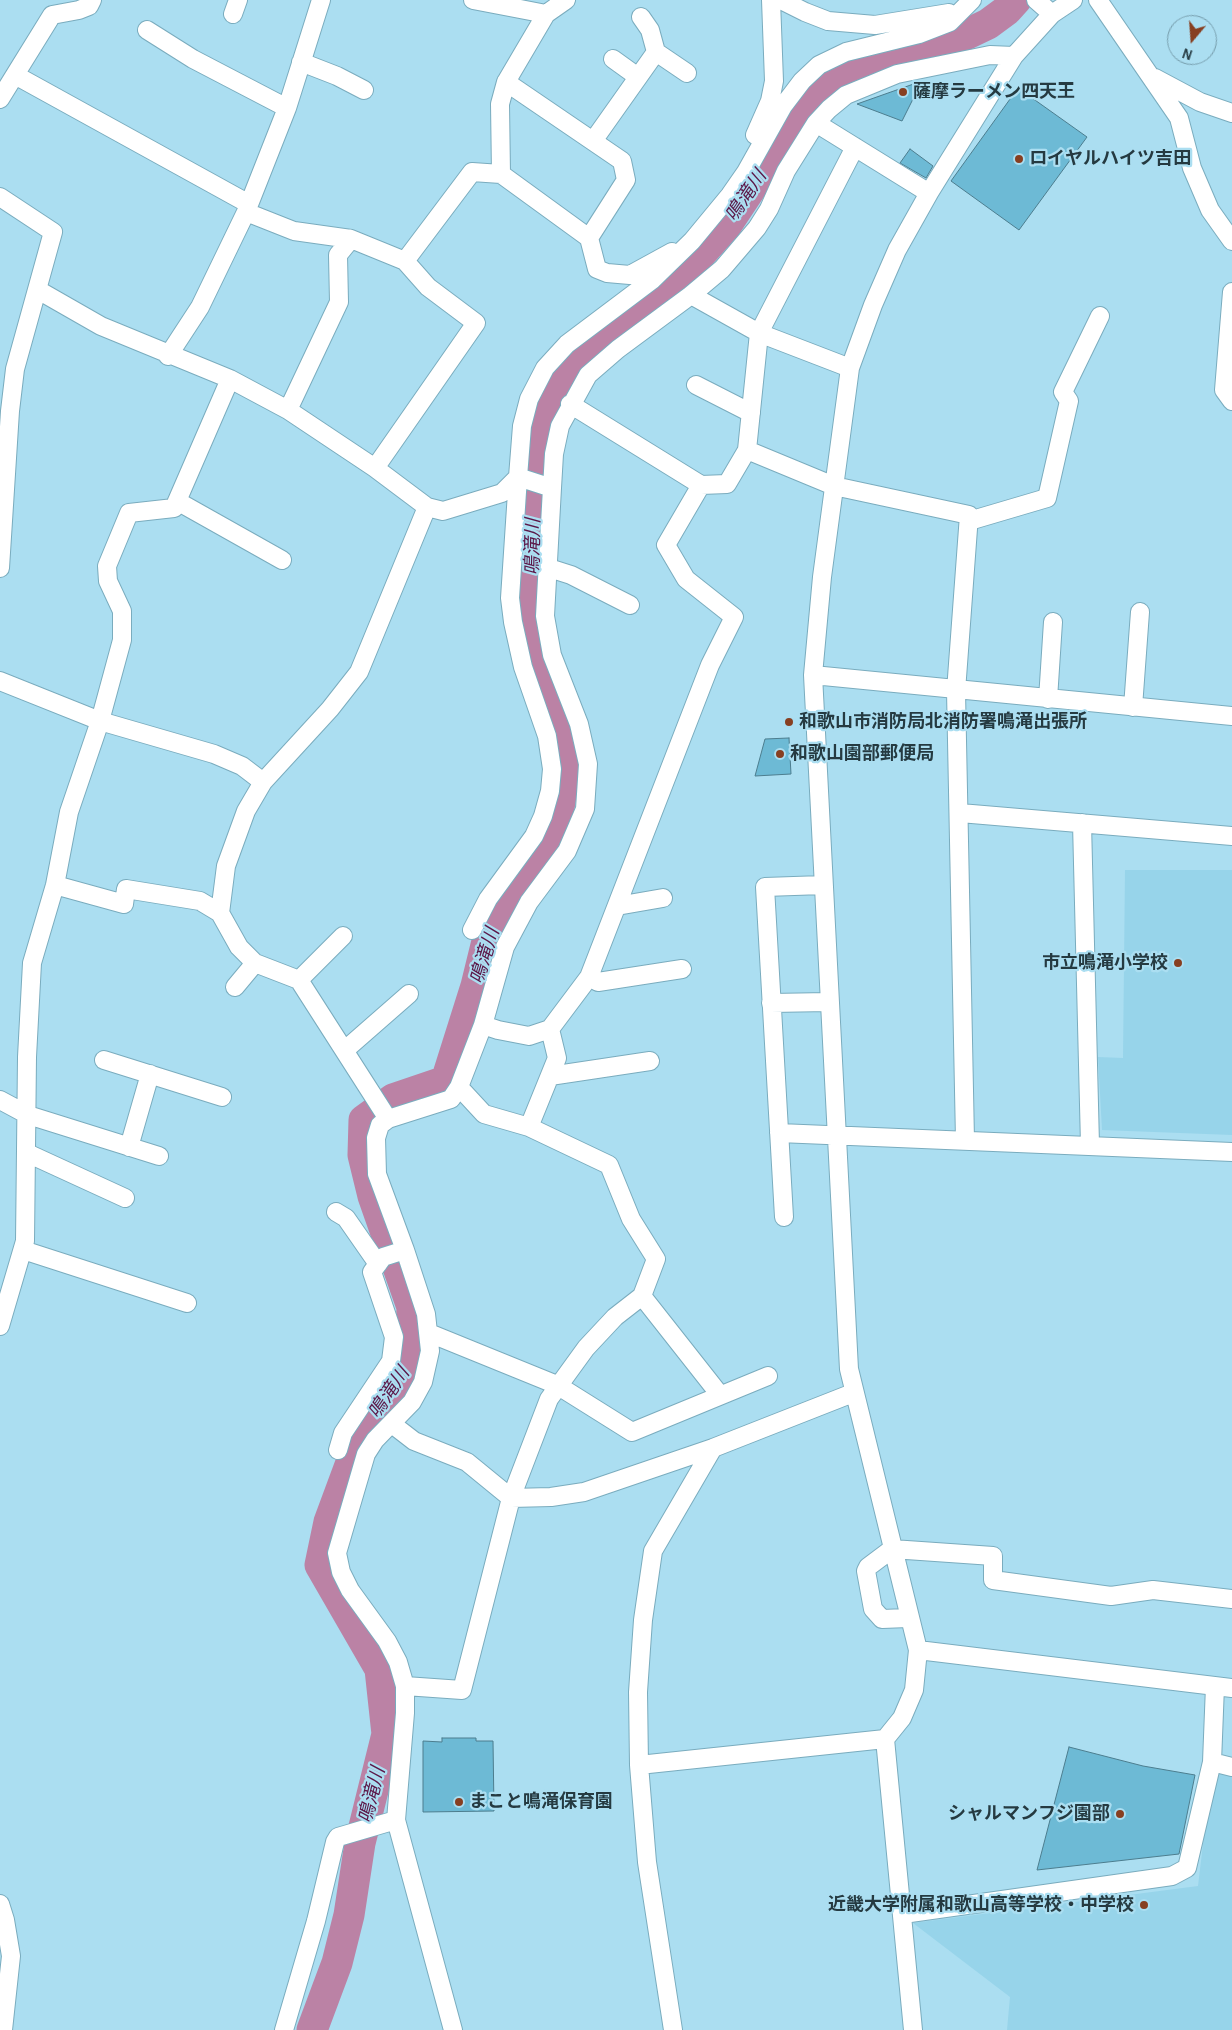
<!DOCTYPE html>
<html>
<head>
<meta charset="utf-8">
<style>
  body { margin:0 }
  #map { position:relative; width:1232px; height:2030px; overflow:hidden; background:#abdef1; font-family:"Alegreya Sans",sans-serif }
  canvas { display:block }
  .north { position:absolute; left:1167px; top:15px; width:50px; height:50px; box-sizing:border-box; background:#abdef1; border:1px solid #759cab; border-radius:50%; rotate:198deg; font-size:14px; font-weight:700; line-height:20px; text-align:center; color:#253a41 }
  .north::after { content:''; display:block; margin:auto; width:18px; height:22px; background:#873f21; clip-path:polygon(50% 0,100% 100%,50% 72%,0 100%) }
</style>
</head>
<body>
<div id="map">
<canvas width="1232" height="2030"></canvas>
<div class="north">N</div>
</div>
<script>
const c = document.querySelector('canvas').getContext('2d');
c.lineJoin = 'round';
function fill(path, color) {
  c.fillStyle = color;
  c.fill(path, 'evenodd');
}
function toPath(rows) {
  const path = new Path2D();
  for (const r of rows) {
    path.moveTo(r[0], r[1]);
    for (let i = 2; i < r.length; i += 2) path.lineTo(r[i], r[i + 1]);
  }
  return path;
}
function strokePath(path, color, width, dash) {
  c.strokeStyle = color;
  c.lineWidth = width;
  c.lineCap = dash ? 'butt' : 'round';
  c.setLineDash(dash || []);
  c.stroke(path);
}
function drawText(font, color, halo, rows, align = 'center') {
  c.font = font + ' "Alegreya Sans","Noto Sans JP",sans-serif';
  c.lineWidth = 4.5;
  c.setLineDash([]);
  c.textBaseline = 'middle';
  c.strokeStyle = halo;
  c.fillStyle = color;
  for (const [text, x, y, turn = 0] of rows) {
    c.save();
    c.translate(x, y);
    c.rotate((+turn || 0) * Math.PI / 180);
    c.textAlign = isNaN(turn) ? turn : align;
    if (halo) c.strokeText(text, 0, 0);
    c.fillText(text, 0, 0);
    c.restore();
  }
}
fill(toPath([
  [1125,870,1232,870,1232,1135,1102,1130,1098,1057,1123,1058],
  [1221,1770,1232,1773,1232,2030,1007,2030,1010,1997,913,1923,1198,1886,1211,1777]
]), '#97d4ea');
strokePath(toPath([
  [312,2030,337,1963,349,1915,360,1843,387,1734,380,1669,320,1565,329,1522,362,1433,386,1401,410,1363,412,1307,373,1196,363,1155,364,1120,393,1099,446,1081,476,986,490,929,557,820,568,753,531,635,530,568,535,461,544,413,554,388,586,350,619,318,691,265,726,226,809,101,832,81,865,60,963,36,988,24,1007,10,1016,0]
]), '#bb82a5', 31);
const building = toPath([
  [922,81,902,121,857,104,922,81],
  [1018,88,1087,137,1019,230,951,181,1018,88],
  [910,149,933,166,926,178,900,163,910,149],
  [789,738,791,774,755,776,765,739,789,738],
  [442,1738,476,1738,476,1741,493,1741,494,1811,423,1812,423,1741,442,1742,442,1738],
  [1069,1747,1143,1766,1195,1775,1179,1854,1037,1870,1069,1747]
]);
fill(building, '#6dbad5');
strokePath(building, '#4c7d8e', 1);
const minor = toPath([
  [473,0,546,14,566,0],
  [781,0,805,12,828,21,875,25,949,13],
  [1036,0,1052,14],
  [1098,0,1179,118,1192,168,1210,210,1232,241],
  [233,14,238,0],
  [546,14,506,82,622,161,626,180,589,238,597,269,607,273,630,275,672,252],
  [147,30,193,59,287,108],
  [656,52,687,73],
  [613,59,638,77],
  [301,62,337,76,364,90],
  [15,75,249,204],
  [1155,78,1200,102,1232,113],
  [506,82,500,104,501,174,589,238],
  [0,99,52,15,79,10,89,6,92,0],
  [816,123,929,193],
  [755,135,770,101,774,81,771,0],
  [593,141,656,52,650,30,641,17],
  [855,147,759,333,747,450,834,486,969,515,956,691,965,1140],
  [0,197,53,232,15,369,10,411,0,568],
  [246,212,294,231,351,239],
  [38,290,101,326,230,379,288,410,375,468,427,507,443,511,502,493,518,477,522,426,529,399,545,368,567,344,652,280,692,241,730,195,746,172,783,106,802,81,819,65,846,52,919,34,950,22,972,0],
  [1232,292,1224,390,1232,401],
  [691,295,759,333,850,368],
  [168,356,200,307,246,212,287,108,321,0],
  [696,385,751,413],
  [570,404,701,485,727,484,747,450],
  [288,410,339,302,338,255,351,239,405,261,472,172,501,174],
  [375,468,476,323,428,287,405,261],
  [177,501,282,560],
  [969,521,1047,498,1069,401,1063,392,1100,316],
  [549,568,571,575,630,605],
  [813,675,1232,716],
  [0,681,100,721,214,754,242,766,263,782],
  [1048,699,1053,622],
  [1133,707,1140,612],
  [960,813,1232,836],
  [1082,823,1090,1145],
  [55,885,124,904,126,889,200,901,220,913],
  [617,906,663,898],
  [472,930,488,899,534,836,543,816,550,791,552,769,547,736,523,667,513,622,510,598,518,477,552,488],
  [589,977,598,982,682,969],
  [299,980,343,936],
  [235,987,255,963],
  [771,1003,828,1002],
  [483,1025,498,1030,529,1036,550,1029,589,977,710,665,734,617,686,579,666,545,701,485],
  [345,1050,409,994],
  [104,1060,222,1097],
  [550,1076,650,1061],
  [0,1100,28,1115,159,1156],
  [388,1119,299,980,255,963,239,947,220,913,226,866,246,811,263,782,330,709,359,672,427,507],
  [529,1127,557,1058,550,1029],
  [779,1133,1232,1152],
  [129,1147,150,1074],
  [27,1153,125,1198],
  [336,1212,346,1218,378,1264],
  [784,1217,765,887,823,885],
  [23,1250,187,1303],
  [642,1296,720,1395],
  [0,1326,25,1241,27,1057,32,963,55,885,69,812,100,721,122,640,122,611,108,581,107,566,129,513,174,508,230,379],
  [429,1333,557,1385,632,1432,768,1376],
  [392,1424,414,1441,467,1462,511,1498,551,1497,584,1492,713,1448,853,1393],
  [338,1450,343,1433,391,1361,394,1337,372,1272,383,1257,405,1250],
  [908,1618,882,1619,873,1609,866,1571,868,1567,892,1549,993,1556,993,1580,1111,1596,1153,1590,1232,1599],
  [918,1650,1232,1688],
  [405,1686,462,1690,511,1498,549,1399,586,1348,615,1317,642,1296,656,1259,631,1219,609,1165,529,1127,484,1114,459,1087],
  [1212,1762,1215,1686],
  [639,1765,885,1739],
  [0,1904,5,1920,11,1956,3,2030],
  [903,1914,1172,1876,1187,1868,1212,1762,1232,1767],
  [284,2030,316,1921,335,1842,338,1837,396,1820],
  [453,2030,396,1820,405,1713,405,1686,398,1662,387,1641,350,1590,341,1572,337,1553,366,1454,375,1440,412,1402,423,1382,430,1351,426,1314,405,1250,377,1174,376,1138,380,1125,388,1119,451,1099,459,1087,483,1025,505,947,529,902,567,851,585,809,588,764,579,724,552,655,545,616,552,488,554,454,560,426,588,375,618,349,691,295,722,269,757,228,769,209,786,171,816,123,829,109,846,95,897,74,990,55,1014,56],
  [673,2030,647,1862,639,1765,638,1692,643,1620,653,1551,713,1448],
  [913,2030,885,1739,902,1718,914,1690,918,1650,849,1369,813,675,822,577,850,368,873,305,897,250,929,193,1014,56,1052,14,1073,0]
]);
strokePath(minor, '#7aacbe', 20);
strokePath(minor, '#fff', 18);
for (const [x, y, r, color] of [
  [903,92,5,"#873f21"],
  [1019,159,5,"#873f21"],
  [789,722,5,"#873f21"],
  [780,754,5,"#873f21"],
  [1178,963,5,"#873f21"],
  [459,1802,5,"#873f21"],
  [1120,1814,5,"#873f21"],
  [1144,1905,5,"#873f21"]
]) {
  const dot = new Path2D();
  dot.arc(x, y, r, 0, 2 * Math.PI);
  c.fillStyle = color;
  c.fill(dot);
  strokePath(dot, '#abdef1', 2);
}
drawText('bold 18px', '#253a41', '#abdef1', [
  ["薩摩ラーメン四天王",913,92],
  ["ロイヤルハイツ吉田",1029,159],
  ["和歌山市消防局北消防署鳴滝出張所",799,722],
  ["和歌山園部郵便局",790,754],
  ["市立鳴滝小学校",1168,963,"right"],
  ["まこと鳴滝保育園",469,1802],
  ["シャルマンフジ園部",1110,1814,"right"],
  ["近畿大学附属和歌山高等学校・中学校",1134,1905,"right"]
], 'left');
drawText('italic 19px', '#5b1647', '#abdef1', [
  ["鳴滝川",746,196,-56],
  ["鳴滝川",533,547,-89],
  ["鳴滝川",485,956,-73],
  ["鳴滝川",389,1393,-56],
  ["鳴滝川",372,1795,-76]
]);
</script>
</body>
</html>
